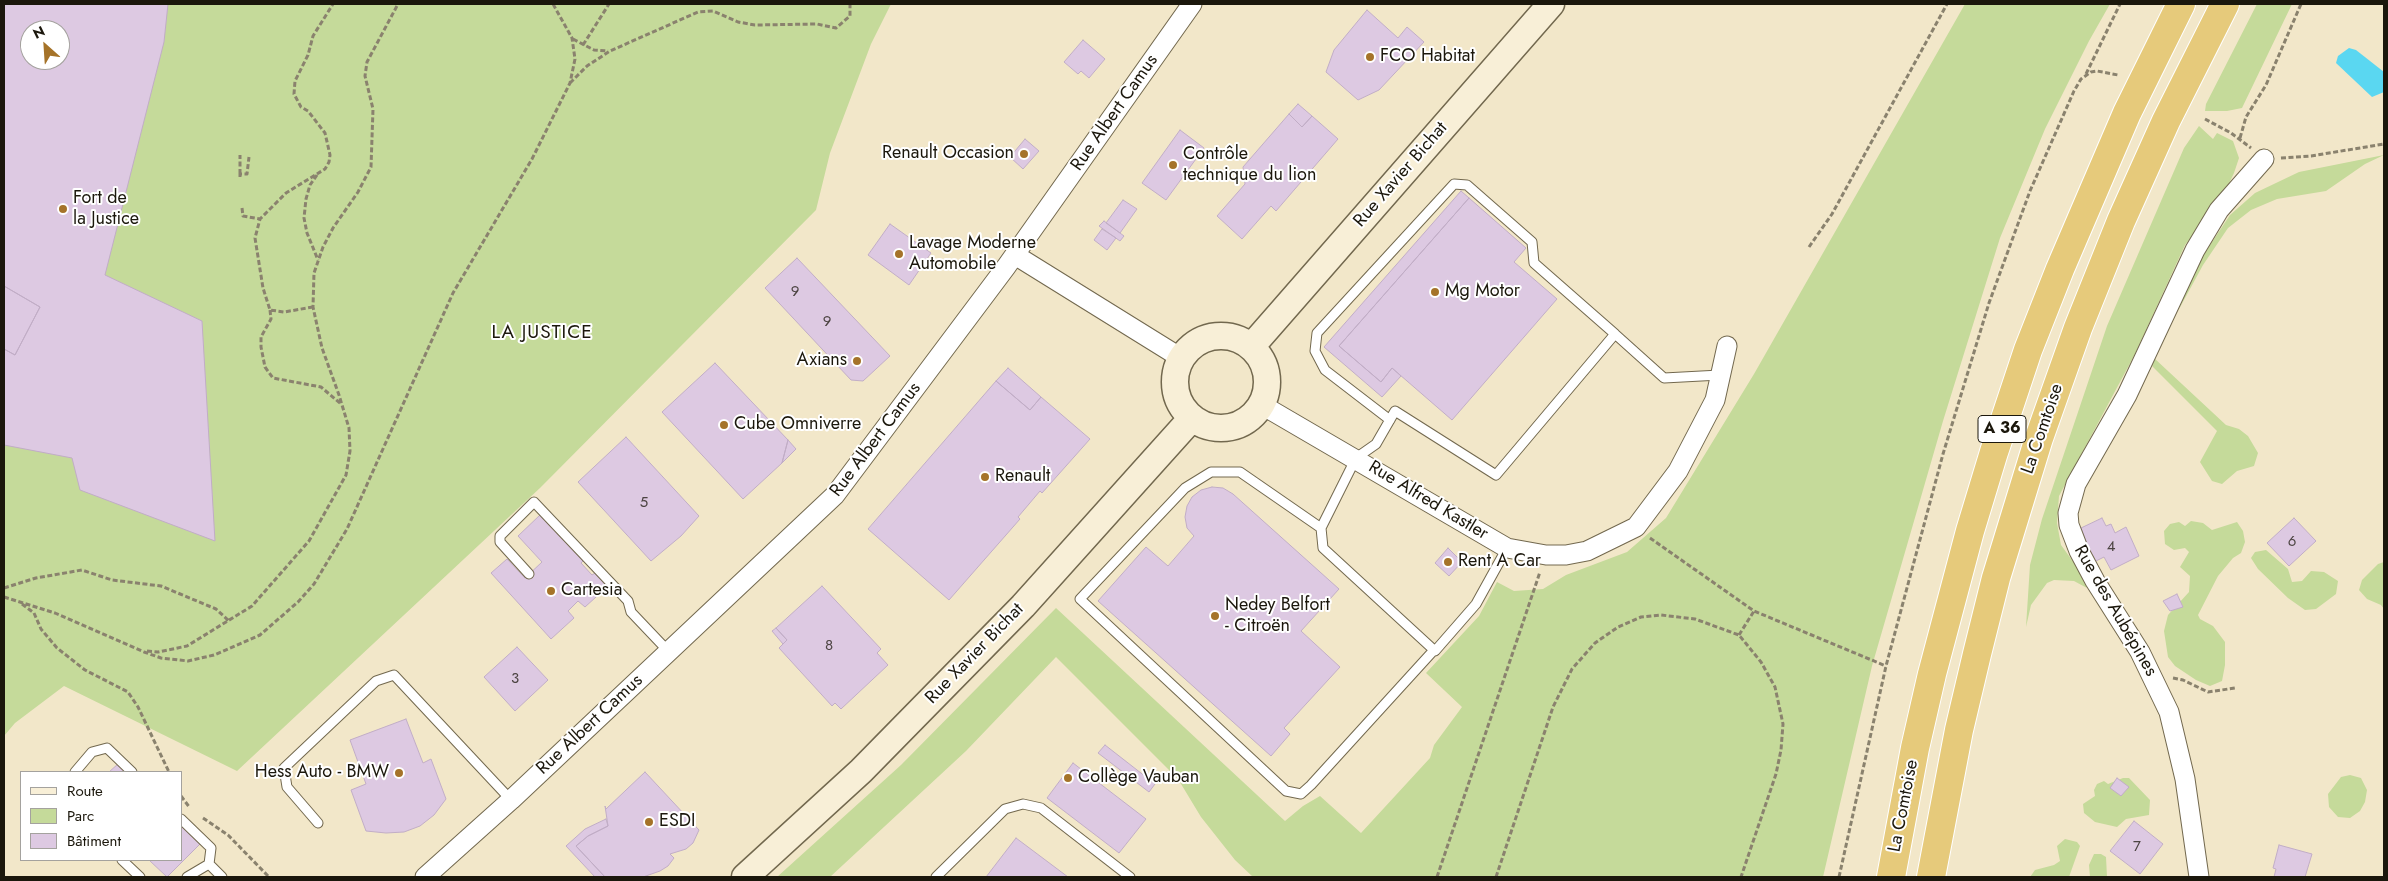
<!DOCTYPE html>
<html>
<head>
<meta charset="utf-8">
<style>
  body { margin:0 }
  #map { position:relative; width:2388px; height:881px; overflow:hidden; background:#f2e7c9; font-family:Jost,sans-serif }
  canvas { display:block }
  .frame { position:absolute; inset:0; border:5px solid #1b170c; pointer-events:none }
  .legend { position:absolute; left:20px; top:771px; width:162px; height:90px; box-sizing:border-box; background:#fff; border:1px solid #a4a29e; margin:0; padding:6px 9px; list-style:none; font-size:15px; color:#1b170c }
  .legend li { display:flex; align-items:center; gap:10px; height:25px }
  .legend b { width:25px; border:1px solid #a4a29e }
  .north { position:absolute; left:20px; top:20px; width:50px; height:50px; box-sizing:border-box; background:#fff; border:1px solid #a4a29e; border-radius:50%; rotate:334deg; font-size:14px; font-weight:700; line-height:20px; text-align:center; color:#1b170c }
  .north::after { content:''; display:block; margin:auto; width:18px; height:22px; background:#a57329; clip-path:polygon(50% 0,100% 100%,50% 72%,0 100%) }
</style>
</head>
<body>
<div id="map">
<canvas width="2388" height="881"></canvas>
<div class="frame"></div>
<ul class="legend">
<li><b style="height:6px;background:#f8efd7"></b>Route</li>
<li><b style="height:14px;background:#c5da9a"></b>Parc</li>
<li><b style="height:14px;background:#ddc9e2"></b>Bâtiment</li>
</ul>
<div class="north">N</div>
</div>
<script>
const c = document.querySelector('canvas').getContext('2d');
c.lineJoin = 'round';
function fill(path, color) {
  c.fillStyle = color;
  c.fill(path, 'evenodd');
}
function toPath(rows) {
  const path = new Path2D();
  for (const r of rows) {
    if (r.length === 3) {
      path.moveTo(r[0] + r[2], r[1]);
      path.arc(r[0], r[1], r[2], 0, 2 * Math.PI);
      continue;
    }
    path.moveTo(r[0], r[1]);
    for (let i = 2; i < r.length; i += 2) path.lineTo(r[i], r[i + 1]);
  }
  return path;
}
function strokePath(path, color, width, dash) {
  c.strokeStyle = color;
  c.lineWidth = width;
  c.lineCap = dash ? 'butt' : 'round';
  c.setLineDash(dash || []);
  c.stroke(path);
}
function drawText(font, color, halo, rows, align = 'center') {
  c.font = font + ' Jost,sans-serif';
  c.lineWidth = 4;
  c.setLineDash([]);
  c.textBaseline = 'middle';
  c.strokeStyle = halo;
  c.fillStyle = color;
  for (const [text, x, y, turn = 0] of rows) {
    c.save();
    c.translate(x, y);
    c.rotate((+turn || 0) * Math.PI / 180);
    c.textAlign = isNaN(turn) ? turn : align;
    if (halo) c.strokeText(text, 0, 0);
    c.fillText(text, 0, 0);
    c.restore();
  }
}
fill(toPath([
  [4,4,891,4,871,44,830,153,816,210,540,488,237,771,64,686,15,723,4,736],
  [30,30,60,30,60,60,30,60],
  [1965,4,2110,4,2089,41,2045,129,2000,238,1943,421,1872,666,1823,877,1253,877,1235,860,1201,817,1178,779,1056,657,966,751,830,877,777,877,901,765,1056,608,1285,821,1303,806,1320,796,1361,833,1430,758,1434,745,1462,707,1426,673,1479,616,1497,582,1514,591,1543,589,1566,575,1627,552,1666,518,1754,374],
  [2257,4,2292,4,2242,108,2227,111,2205,111,2206,104],
  [2199,126,2213,139,2217,133,2233,141,2239,158,2234,173,2224,194,2185,245,2135,354,2059,496,2057,523,2061,545,2077,567,2087,588,2074,581,2054,580,2047,583,2031,605,2026,627,2030,565,2042,519,2107,326,2184,148],
  [2384,155,2365,164,2326,191,2277,199,2251,210,2228,228,2203,265,2178,311,2202,257,2230,215,2255,193,2299,172],
  [2154,358,2226,425,2239,429,2248,436,2258,453,2254,466,2237,471,2222,484,2212,481,2200,462,2217,431,2152,366],
  [2191,521,2203,523,2212,530,2237,522,2243,531,2245,542,2241,553,2233,558,2218,576,2198,615,2200,619,2213,626,2225,642,2225,665,2222,681,2210,686,2196,680,2175,666,2168,657,2164,631,2168,615,2189,592,2190,576,2180,567,2189,552,2185,548,2174,550,2165,544,2164,531,2170,524,2179,522,2185,526],
  [2266,550,2288,569,2292,582,2302,581,2311,571,2324,572,2338,581,2336,594,2316,609,2305,610,2288,598,2258,569,2251,558,2255,552],
  [2384,562,2384,609,2381,605,2367,599,2359,590,2362,580,2378,564],
  [2350,775,2361,778,2367,790,2365,802,2360,811,2350,818,2338,817,2329,807,2328,794,2341,777],
  [2123,778,2129,778,2150,800,2149,815,2126,819,2117,827,2095,822,2084,813,2083,804,2095,796,2094,790,2097,784,2104,781,2108,784],
  [2065,839,2077,842,2080,846,2069,877,2030,877,2035,870,2054,865,2060,861,2057,846],
  [2094,854,2101,854,2106,857,2107,877,2090,877,2089,865]
]), '#c5da9a');
fill(toPath([
  [2349,48,2356,50,2384,72,2384,92,2372,97,2336,63,2338,56]
]), '#5ad7f1');
const building = toPath([
  [4,4,168,4,164,42,105,275,202,321,215,541,80,490,72,458,4,445,4,349,15,355,40,307,4,286,4,4],
  [30,30,60,30,60,60,30,60,30,30],
  [1367,10,1398,38,1407,27,1424,42,1379,90,1358,100,1326,72,1334,50,1367,10],
  [1083,40,1105,59,1089,78,1081,71,1078,74,1064,62,1083,40],
  [1298,104,1312,116,1302,127,1289,114,1298,104],
  [1289,114,1302,127,1312,116,1338,139,1276,211,1271,206,1242,239,1217,216,1245,184,1243,167,1289,114],
  [1180,130,1204,148,1166,200,1142,183,1180,130],
  [1025,139,1039,151,1023,169,1010,157,1025,139],
  [1461,191,1469,198,1339,346,1381,382,1392,368,1401,376,1382,397,1324,347,1461,191],
  [1469,198,1526,248,1514,262,1557,299,1452,420,1392,368,1381,382,1339,346,1469,198],
  [1123,200,1137,209,1120,233,1106,223,1123,200],
  [1104,221,1124,236,1120,241,1099,226,1104,221],
  [890,224,931,253,909,285,868,255,890,224],
  [1102,229,1116,238,1107,250,1094,240,1102,229],
  [797,258,890,356,863,381,851,380,765,288,797,258],
  [4,286,40,307,15,355,4,349,4,286],
  [715,363,788,440,782,463,743,499,662,412,715,363],
  [1008,368,1041,397,1030,410,996,381,1008,368],
  [996,381,1030,410,1041,397,1090,439,1042,493,1040,491,1018,517,1020,519,949,600,868,529,996,381],
  [626,437,699,516,681,536,651,561,578,482,626,437],
  [788,440,796,449,782,463,788,440],
  [1212,487,1223,488,1233,494,1339,589,1301,631,1340,667,1284,728,1290,734,1271,756,1098,601,1146,547,1168,566,1194,536,1187,528,1185,517,1187,506,1192,497,1201,490,1212,487],
  [540,515,583,561,581,563,592,575,595,573,607,587,585,607,578,601,568,611,574,618,551,639,491,573,507,559,525,578,542,562,518,536,540,515],
  [2102,518,2106,526,2111,524,2115,533,2126,527,2139,556,2111,570,2104,557,2094,562,2081,528,2102,518],
  [2294,518,2316,541,2289,566,2267,543,2294,518],
  [1448,548,1462,562,1449,576,1435,563,1448,548],
  [822,586,881,649,877,653,888,665,841,709,835,703,832,706,779,648,787,640,776,628,822,586],
  [2177,594,2183,607,2170,611,2163,601,2177,594],
  [776,628,787,640,783,644,772,631,776,628],
  [517,647,548,680,515,711,484,677,517,647],
  [406,719,423,763,431,759,446,799,434,815,420,826,404,832,386,833,366,831,351,790,366,784,350,740,406,719],
  [1105,745,1155,784,1149,792,1098,753,1105,745],
  [1073,763,1146,819,1119,853,1047,798,1073,763],
  [118,764,127,772,109,772,118,764],
  [645,772,699,830,693,843,686,849,670,854,674,858,668,866,660,871,643,877,605,877,576,846,588,836,608,826,605,806,606,809,645,772],
  [2117,778,2129,787,2121,796,2110,788,2117,778],
  [606,819,608,826,588,836,576,846,605,877,595,877,566,846,585,829,606,819],
  [2134,821,2163,844,2140,874,2110,851,2134,821],
  [181,825,201,843,167,877,149,860,181,860,181,825],
  [1016,838,1068,877,986,877,1016,838],
  [2279,845,2312,854,2305,877,2274,877,2276,869,2273,868,2279,845]
]);
fill(building, '#ddc9e2');
strokePath(building, '#c1adc6', 1);
const service = toPath([
  [1615,334,1664,378,1720,375],
  [1321,528,1356,458,1376,444,1395,411,1496,475,1615,334,1534,263,1532,242,1467,185,1454,184,1317,333,1315,351,1325,370,1390,420],
  [529,574,500,542,500,536,534,502,628,601,631,612,669,652],
  [1434,650,1311,785,1301,794,1286,791,1080,599,1185,488,1211,472,1240,472,1321,528,1323,548,1435,651,1476,604,1507,548],
  [75,772,92,752,107,748,132,772],
  [181,819,211,848,209,864,187,877],
  [318,823,287,787,284,768,376,681,394,675,511,800],
  [122,860,140,877],
  [209,864,222,877],
  [936,877,1005,809,1023,804,1041,808,1130,877]
]);
const minor = toPath([
  [1015,255,1181,358],
  [1262,405,1507,548,1546,555,1566,555,1587,551,1636,527,1678,471,1715,400,1727,346],
  [425,877,511,800,835,495,1006,267,1192,4],
  [2199,877,2185,779,2169,712,2140,652,2095,581,2079,551,2069,525,2068,513,2076,484,2127,395,2195,250,2219,210,2264,159]
]);
const secondary = toPath([
  [1221,382,46],
  [1251,347,1551,4],
  [745,877,861,771,1023,606,1192,418]
]);
const motorway = toPath([
  [1891,877,1915,748,1932,674,1970,531,1994,452,2028,350,2060,269,2127,113,2181,4],
  [1931,877,1959,730,1977,654,1996,578,2039,438,2078,328,2121,221,2166,121,2225,4]
]);
strokePath(service, '#72684e', 11);
strokePath(minor, '#72684e', 21);
strokePath(secondary, '#72684e', 29);
strokePath(motorway, '#fff', 30);
strokePath(toPath([
  [573,39,594,50,608,51],
  [583,45,609,4],
  [2086,74,2120,4],
  [570,83,587,66,610,51,698,12,713,11,738,22,755,25,817,24,836,28,850,16,850,4],
  [2205,119,2231,133,2251,148],
  [2240,138,2246,117,2266,85,2301,4],
  [2281,158,2311,156,2384,144],
  [240,174,240,155],
  [317,175,310,185,306,199,304,218,307,233,318,260],
  [240,177,240,174,247,174,249,157],
  [242,208,243,216,260,219],
  [1809,247,1832,214,1947,4],
  [313,307,284,312,270,310,263,288,255,238,260,219,286,193,325,169,329,162,330,155,325,133,308,111,301,107,294,94,295,81,308,55,313,36,333,4],
  [270,310,271,319,261,337,261,347,265,367,273,378,321,387,341,404],
  [1650,538,1754,611,1886,666],
  [4,588,36,578,82,570,112,580,161,586,216,609,229,621],
  [4,597,55,613,144,652,161,658,188,661,214,655,260,635,298,602,314,584,347,529,453,293,532,159,570,83,575,59,572,38,553,4],
  [22,604,34,613,41,629,57,648,85,670,128,692,138,707,169,772],
  [1739,635,1754,611],
  [147,651,158,652,187,646,252,606,309,541,346,475,350,451,349,428,339,395,322,348,313,307,314,273,323,247,333,228,358,192,371,167,373,109,365,76,367,62,398,4],
  [2173,678,2183,680,2208,692,2235,688],
  [181,796,190,808],
  [203,818,228,835,269,877],
  [1437,877,1540,572],
  [1496,877,1553,707,1572,669,1595,643,1618,627,1641,617,1661,615,1695,619,1739,635,1761,662,1775,687,1783,724,1781,750,1776,774,1741,877],
  [1839,877,1886,666,1943,454,1989,303,2030,191,2074,91,2081,79,2091,72,2097,71,2118,75]
]), '#8a826e', 3, [5, 2.5]);
strokePath(service, '#fff', 9);
strokePath(minor, '#fff', 19);
strokePath(secondary, '#f8efd7', 26);
strokePath(motorway, '#e6ca7b', 28);
for (const [x, y, r, color] of [
  [1370,57,5,"#a57329"],
  [1024,154,5,"#a57329"],
  [1173,165,5,"#a57329"],
  [63,209,5,"#a57329"],
  [899,254,5,"#a57329"],
  [1435,292,5,"#a57329"],
  [857,361,5,"#a57329"],
  [724,425,5,"#a57329"],
  [985,477,5,"#a57329"],
  [1448,562,5,"#a57329"],
  [551,591,5,"#a57329"],
  [1215,616,5,"#a57329"],
  [399,773,5,"#a57329"],
  [1068,778,5,"#a57329"],
  [649,822,5,"#a57329"]
]) {
  const dot = new Path2D();
  dot.arc(x, y, r, 0, 2 * Math.PI);
  c.fillStyle = color;
  c.fill(dot);
  strokePath(dot, '#fff', 2);
}
drawText('15px', '#4c4442', null, [
  ["9",795,292],
  ["9",827,322],
  ["5",644,503],
  ["6",2292,542],
  ["4",2111,547],
  ["8",829,646],
  ["3",515,679],
  ["7",2137,847]
]);
for (const [x, y, w] of [
  [2002,429,48]
]) {
  const box = new Path2D();
  box.roundRect(x - w / 2, y - 13.5, w, 27, 4);
  c.fillStyle = '#fff';
  c.fill(box);
  strokePath(box, '#1b170c', 1);
}
drawText('bold 16px', '#1b170c', null, [
  ["A 36",2002,429]
]);
drawText('18px', '#1b170c', '#fff', [
  ["FCO Habitat",1380,57],
  ["Renault Occasion",1014,154,"right"],
  ["Contrôle",1183,155],
  ["technique du lion",1183,176],
  ["Fort de",73,199],
  ["la Justice",73,220],
  ["Lavage Moderne",909,244],
  ["Automobile",909,265],
  ["Mg Motor",1445,292],
  ["Axians",847,361,"right"],
  ["Cube Omniverre",734,425],
  ["Renault",995,477],
  ["Rent A Car",1458,562],
  ["Cartesia",561,591],
  ["Nedey Belfort",1225,606],
  ["- Citroën",1225,627],
  ["Hess Auto - BMW",389,773,"right"],
  ["Collège Vauban",1078,778],
  ["ESDI",659,822]
], 'left');
drawText('18px', '#1b170c', '#fff', [
  ["Rue Albert Camus",1115,113,-55],
  ["Rue Xavier Bichat",1401,175,-49],
  ["La Comtoise",2043,429,-71],
  ["Rue Albert Camus",876,440,-53],
  ["Rue Alfred Kastler",1428,501,31],
  ["Rue des Aubépines",2115,611,60],
  ["Rue Xavier Bichat",975,654,-46],
  ["Rue Albert Camus",590,725,-43],
  ["La Comtoise",1904,806,-79]
]);
c.letterSpacing = '1px';
drawText('19px', '#1b170c', '#fff', [
  ["LA JUSTICE",542,333]
]);
c.letterSpacing = '0px';
</script>
</body>
</html>
